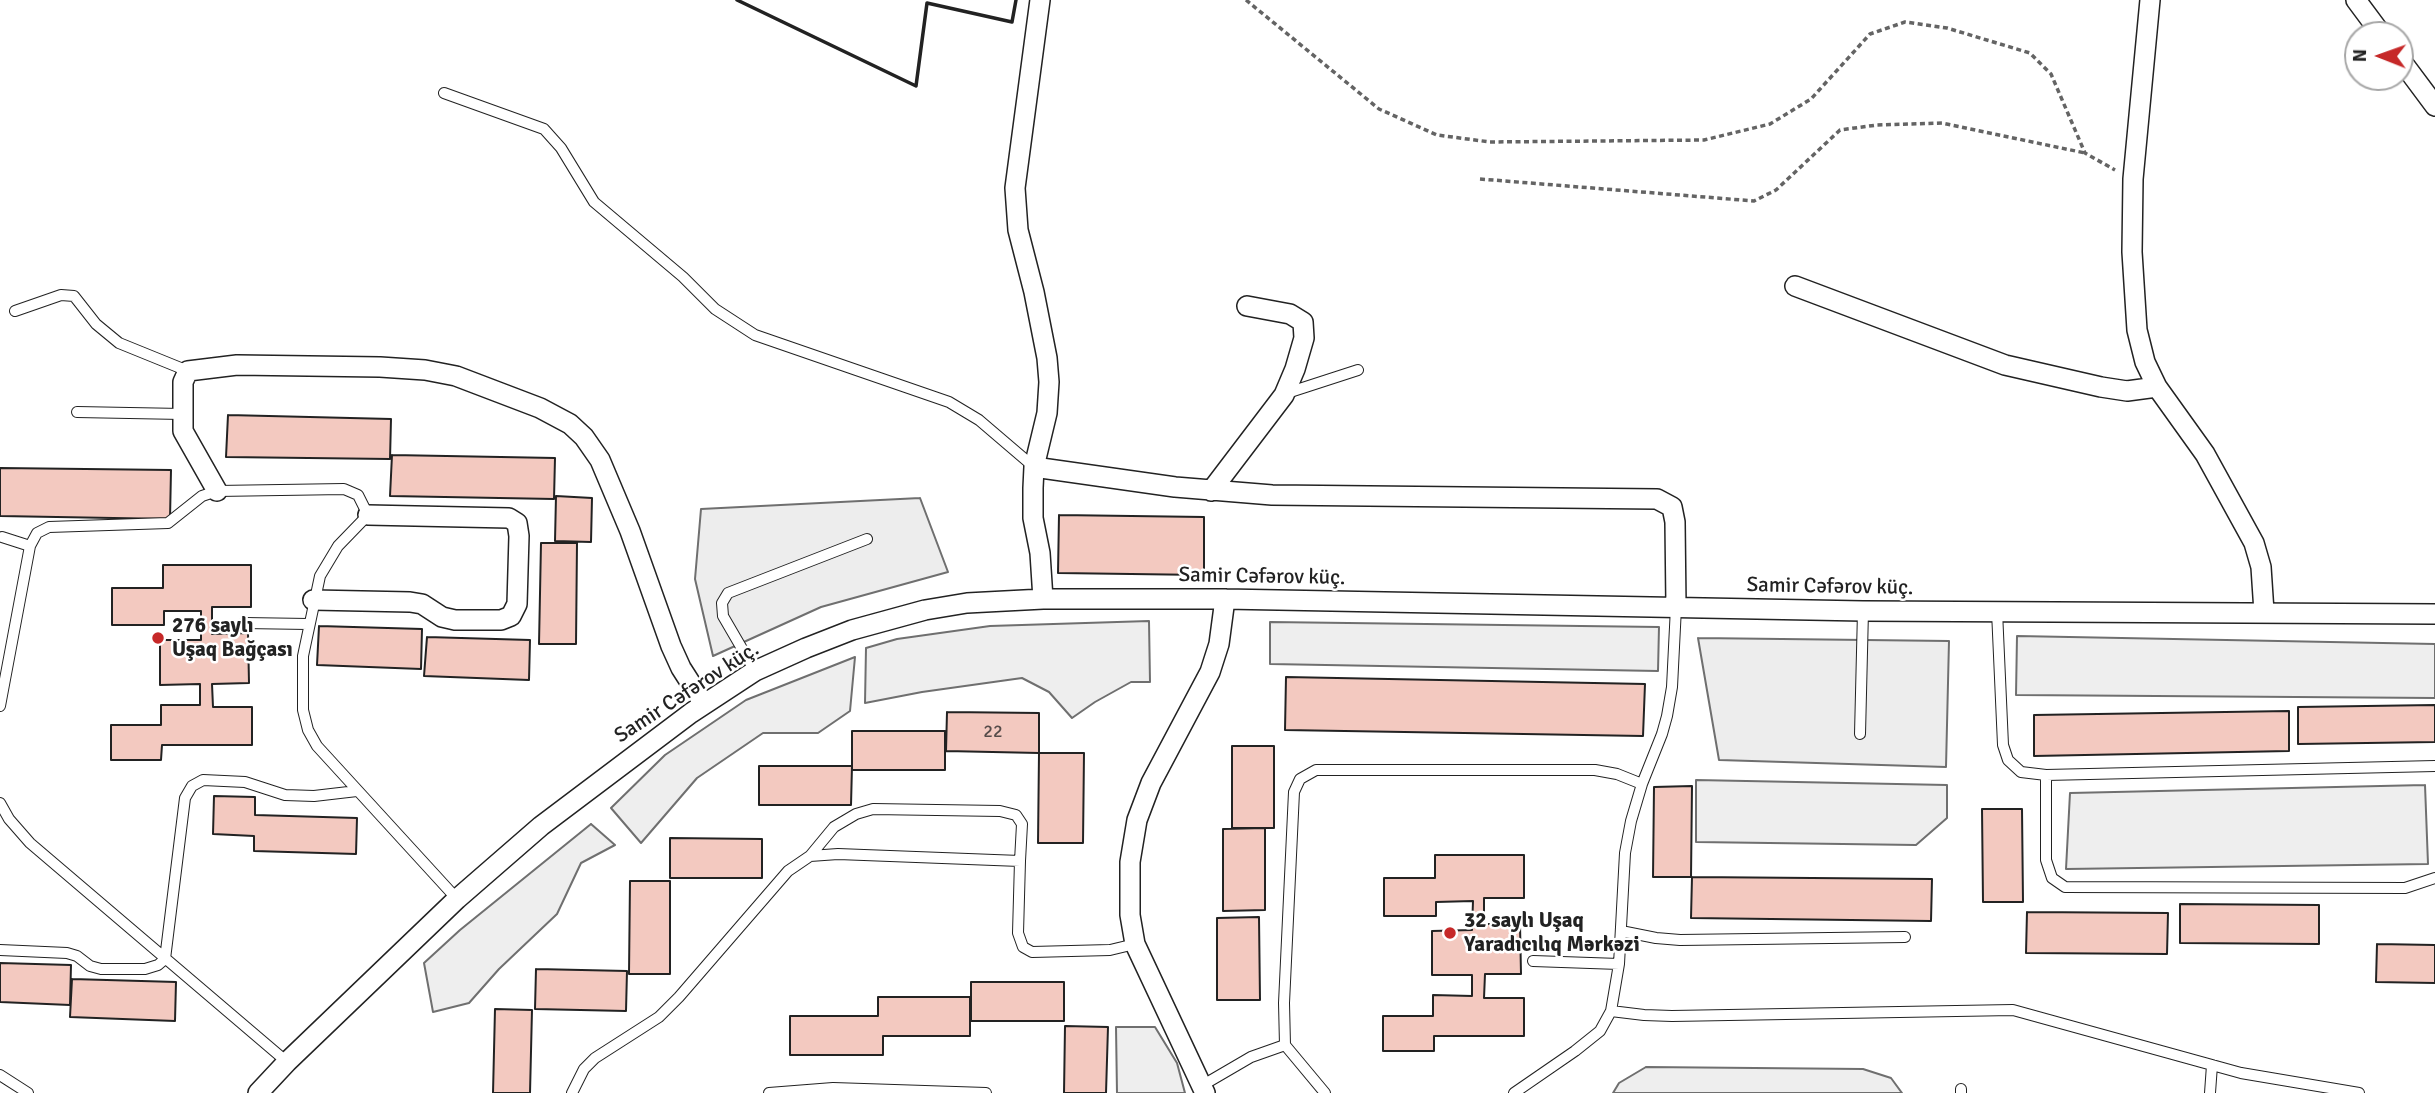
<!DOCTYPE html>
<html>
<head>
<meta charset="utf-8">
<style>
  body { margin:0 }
  #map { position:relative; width:2435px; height:1093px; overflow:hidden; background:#fff; font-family:Signika,sans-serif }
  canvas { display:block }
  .north { position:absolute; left:2344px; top:21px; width:70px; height:70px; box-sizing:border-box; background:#fff; border:2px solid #a7a7a7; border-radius:50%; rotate:271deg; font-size:19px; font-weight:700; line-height:28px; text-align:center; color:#222 }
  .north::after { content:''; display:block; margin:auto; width:24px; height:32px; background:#c62828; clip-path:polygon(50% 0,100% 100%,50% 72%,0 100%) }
</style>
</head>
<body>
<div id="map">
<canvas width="2435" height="1093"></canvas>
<div class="north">N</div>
</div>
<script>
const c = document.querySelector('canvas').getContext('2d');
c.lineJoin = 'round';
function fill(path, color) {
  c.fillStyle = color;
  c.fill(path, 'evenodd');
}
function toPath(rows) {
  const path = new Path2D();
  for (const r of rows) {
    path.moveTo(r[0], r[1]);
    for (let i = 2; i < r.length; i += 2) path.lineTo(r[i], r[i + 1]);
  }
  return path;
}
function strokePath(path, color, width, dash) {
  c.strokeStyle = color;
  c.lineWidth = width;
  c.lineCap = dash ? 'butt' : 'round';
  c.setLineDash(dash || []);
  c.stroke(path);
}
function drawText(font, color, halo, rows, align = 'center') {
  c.font = font + ' Signika,sans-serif';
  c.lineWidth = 5;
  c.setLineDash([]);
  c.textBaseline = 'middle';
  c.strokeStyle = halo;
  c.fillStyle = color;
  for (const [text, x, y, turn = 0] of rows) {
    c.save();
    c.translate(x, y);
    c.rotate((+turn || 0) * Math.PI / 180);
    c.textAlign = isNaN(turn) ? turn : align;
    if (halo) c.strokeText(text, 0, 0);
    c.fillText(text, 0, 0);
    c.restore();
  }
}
const green = toPath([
  [1149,621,1150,682,1131,682,1095,702,1072,718,1049,692,1022,678,922,692,865,703,866,648,897,639,990,626,1149,621],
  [1270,622,1659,627,1658,671,1270,664,1270,622],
  [2017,636,2435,644,2435,698,2016,695,2017,636],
  [855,657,850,711,818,733,763,733,697,778,641,843,611,808,665,755,746,700,855,657],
  [1696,780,1947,785,1947,818,1916,845,1696,842,1696,780],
  [2425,785,2428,864,2066,869,2070,793,2425,785],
  [591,824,615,845,581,863,557,914,499,969,469,1003,433,1012,424,963,460,930,591,824],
  [1116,1027,1155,1027,1177,1063,1185,1093,1117,1093,1116,1027],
  [1646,1067,1863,1069,1891,1078,1902,1093,1613,1093,1619,1083,1646,1067]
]);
fill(green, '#eee');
strokePath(green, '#6f6f6f', 2);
const parking = toPath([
  [920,498,948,572,821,607,713,656,695,579,701,509,920,498],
  [1698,638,1949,641,1946,767,1719,760,1698,638]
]);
fill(parking, '#ededed');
strokePath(parking, '#6f6f6f', 2);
const building = toPath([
  [228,415,391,419,390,459,226,457,228,415],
  [392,455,555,458,554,499,390,496,392,455],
  [0,468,171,470,170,519,0,516,0,468],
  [556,496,592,498,591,542,555,541,556,496],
  [1059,515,1204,517,1204,575,1058,573,1059,515],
  [541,543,577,543,576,644,539,644,541,543],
  [163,565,251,565,251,607,212,607,212,634,248,633,249,683,212,684,213,707,252,707,252,745,162,745,161,760,111,760,111,725,161,725,161,705,200,705,200,684,160,685,160,640,201,640,201,611,164,611,164,625,112,625,112,588,163,588,163,565],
  [319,626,422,629,421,669,317,665,319,626],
  [427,637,530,640,529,680,424,676,427,637],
  [1286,677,1645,684,1643,736,1285,730,1286,677],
  [2435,705,2435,742,2298,744,2298,707,2435,705],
  [2289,711,2289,751,2034,756,2034,715,2289,711],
  [947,712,1039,713,1039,753,946,751,947,712],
  [852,731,945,731,945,770,852,770,852,731],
  [1232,746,1274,746,1274,828,1232,828,1232,746],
  [1039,753,1084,753,1083,843,1038,843,1039,753],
  [759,766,852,766,851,805,759,805,759,766],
  [1692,786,1691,877,1653,877,1654,787,1692,786],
  [214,796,255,797,255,815,357,818,356,854,254,851,254,836,213,834,214,796],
  [1982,809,2022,809,2023,902,1983,902,1982,809],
  [1265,828,1265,910,1223,911,1223,829,1265,828],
  [670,838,762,839,762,878,670,878,670,838],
  [1435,855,1524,855,1524,898,1484,898,1484,924,1520,924,1521,974,1485,974,1484,998,1524,998,1524,1036,1434,1036,1434,1051,1383,1051,1383,1016,1433,1016,1433,995,1472,996,1472,975,1432,975,1432,931,1472,930,1473,901,1436,902,1436,916,1384,916,1384,878,1435,878,1435,855],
  [1692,877,1932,879,1931,921,1691,918,1692,877],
  [630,881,670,881,670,974,629,974,630,881],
  [2180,904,2319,905,2319,944,2180,943,2180,904],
  [2027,912,2168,913,2167,954,2026,953,2027,912],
  [1259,917,1260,1000,1217,1000,1217,918,1259,917],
  [2377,944,2435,945,2435,983,2376,982,2377,944],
  [0,963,71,965,70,1005,0,1002,0,963],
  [536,969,627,971,626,1011,535,1009,536,969],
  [72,979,176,982,175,1021,70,1017,72,979],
  [971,982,1064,982,1064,1021,971,1021,971,982],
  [878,997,970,997,970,1036,883,1036,883,1055,790,1055,790,1016,878,1016,878,997],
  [495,1009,532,1010,530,1093,493,1093,495,1009],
  [1065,1026,1108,1027,1106,1093,1064,1093,1065,1026]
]);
fill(building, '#f3c9c0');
strokePath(building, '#222', 2);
const service = toPath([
  [444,93,544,129,561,148,594,202,683,277,715,309,755,335,949,402,979,420,1034,467],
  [15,311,61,295,74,296,96,324,119,343,188,371],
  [1284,394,1358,370],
  [77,412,182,414],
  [2,537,30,546],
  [1997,611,2003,745,2008,760,2021,772,2046,775,2435,766],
  [244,623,308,624],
  [755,671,723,616,722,603,728,593,867,539],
  [0,706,30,546,37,533,49,527,168,523,202,496,217,491,344,489,358,495,368,515,338,546,320,576,303,656,303,710,308,730,317,746,457,899],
  [1860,734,1863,611],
  [2046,775,2046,860,2052,878,2065,887,2405,888,2435,878],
  [0,803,9,819,30,843,287,1062],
  [810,856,834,827,856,814,873,809,1000,811,1016,815,1022,824,1020,861],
  [1621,931,1656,938,1680,940,1905,937],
  [0,950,67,953,77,956,90,966,101,969,145,969,158,965,165,959,185,798,192,786,203,780,245,782,285,795,314,796,357,791],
  [1533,961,1619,964],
  [1611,1011,1644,1015,1672,1016,2013,1010,2241,1073,2359,1093],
  [0,1075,28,1093],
  [1203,1085,1251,1057,1285,1045],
  [572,1093,584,1069,595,1058,659,1017,679,997,788,871,810,856,838,854,1020,861,1018,933,1023,947,1032,952,1110,950,1135,944],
  [769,1093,833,1088,986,1093],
  [1325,1093,1285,1045,1284,1003,1294,792,1300,779,1316,770,1595,770,1617,774,1642,784],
  [1514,1093,1575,1051,1600,1031,1611,1011,1619,964,1625,853,1631,821,1642,784,1662,734,1667,716,1672,687,1676,607],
  [1961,1093,1961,1089],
  [2210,1093,2212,1065]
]);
const minor = toPath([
  [1040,0,1015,188,1018,230,1034,292,1047,358,1049,382,1047,413,1034,467,1033,488,1033,518,1040,553,1043,599],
  [2150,0,2133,179,2132,252,2137,330,2145,362,2157,387,2205,454,2254,543,2261,567,2264,612],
  [2356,0,2382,35],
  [2400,59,2435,106],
  [1795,286,2005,365,2101,387,2127,391,2157,387],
  [1034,467,1175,487,1272,495,1657,499,1672,507,1675,522,1676,606],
  [217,491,183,431,183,382,188,371,237,365,380,367,425,370,456,376,540,408,570,424,584,437,600,460,630,531,671,646,681,668,704,704],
  [1211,491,1284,395,1295,369,1304,338,1303,322,1290,314,1247,306],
  [313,600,410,602,422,604,442,617,455,620,501,620,511,616,517,604,519,536,517,523,509,518,368,515],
  [258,1093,287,1062,457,899,541,826,691,713,755,671,806,648,852,630,925,610,967,603,1043,599,1225,599,1863,611,2435,614],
  [1205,1093,1135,944,1130,915,1130,862,1137,820,1151,783,1210,672,1219,644,1225,599]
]);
strokePath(service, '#222', 12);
strokePath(minor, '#222', 22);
strokePath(toPath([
  [1246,0,1379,109,1437,135,1490,142,1704,140,1770,124,1811,99,1870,34,1905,22,1947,28,2030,53,2051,74,2085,153,2115,170],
  [1480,179,1754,201,1776,190,1840,130,1877,125,1942,123,2085,153]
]), '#646464', 3.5, [5, 3.5]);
strokePath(service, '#fff', 10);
strokePath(minor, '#fff', 19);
strokePath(toPath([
  [737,0,916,86,927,3,1012,22,1016,0]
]), '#222', 3.5);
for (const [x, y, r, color] of [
  [158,638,7,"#c62828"],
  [1450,933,7,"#c62828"]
]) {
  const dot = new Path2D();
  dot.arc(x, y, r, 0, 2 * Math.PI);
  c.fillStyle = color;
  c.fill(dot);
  strokePath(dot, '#fff', 2.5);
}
drawText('18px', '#564c4a', null, [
  ["22",993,732]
]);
drawText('21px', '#222', '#fff', [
  ["Samir Cəfərov küç.",1262,577,1],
  ["Samir Cəfərov küç.",1830,587,1],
  ["Samir Cəfərov küç.",687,693,-33]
]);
drawText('bold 21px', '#222', '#fff', [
  ["276 saylı",172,626],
  ["Uşaq Bağçası",172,650],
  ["32 saylı Uşaq",1464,921],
  ["Yaradıcılıq Mərkəzi",1464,945]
], 'left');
</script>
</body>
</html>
